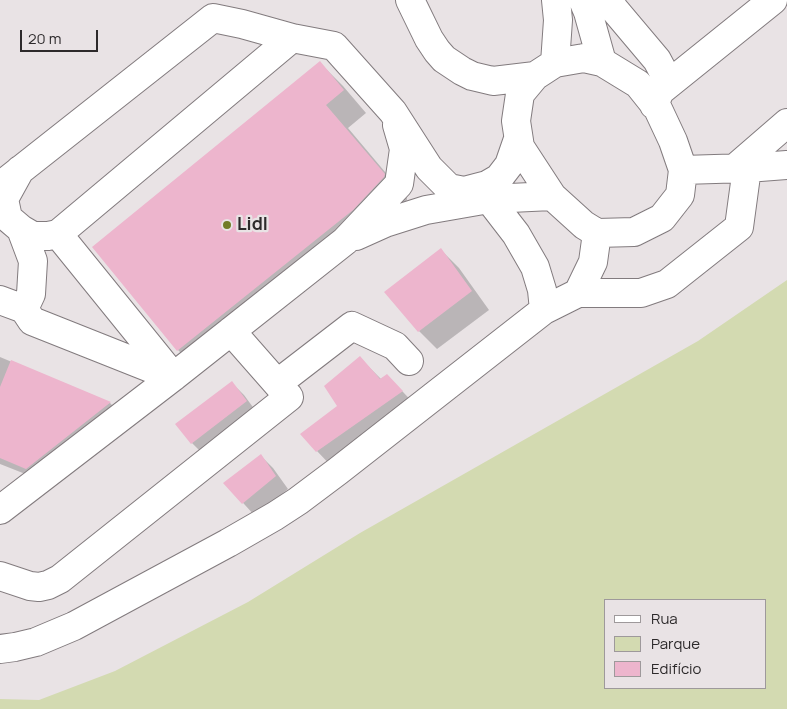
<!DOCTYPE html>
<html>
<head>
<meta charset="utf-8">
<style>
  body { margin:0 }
  #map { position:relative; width:787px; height:709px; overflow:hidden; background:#e9e3e5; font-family:Manrope,sans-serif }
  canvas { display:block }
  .legend { position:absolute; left:604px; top:599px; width:162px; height:90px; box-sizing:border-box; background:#e9e3e5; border:1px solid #9e999b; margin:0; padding:6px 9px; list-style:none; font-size:15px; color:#2d2a2b }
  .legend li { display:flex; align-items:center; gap:10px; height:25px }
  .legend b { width:25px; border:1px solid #9e999b }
  .scale { position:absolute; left:20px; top:30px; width:78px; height:22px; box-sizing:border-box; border:2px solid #2d2a2b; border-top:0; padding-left:6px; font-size:15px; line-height:18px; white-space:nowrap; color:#2d2a2b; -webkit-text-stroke:4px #e9e3e5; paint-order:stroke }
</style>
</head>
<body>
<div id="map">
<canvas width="787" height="709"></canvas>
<ul class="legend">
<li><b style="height:6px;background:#fff"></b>Rua</li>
<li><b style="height:14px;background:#d3dab1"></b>Parque</li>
<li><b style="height:14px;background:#edb5cd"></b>Edifício</li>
</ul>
<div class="scale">20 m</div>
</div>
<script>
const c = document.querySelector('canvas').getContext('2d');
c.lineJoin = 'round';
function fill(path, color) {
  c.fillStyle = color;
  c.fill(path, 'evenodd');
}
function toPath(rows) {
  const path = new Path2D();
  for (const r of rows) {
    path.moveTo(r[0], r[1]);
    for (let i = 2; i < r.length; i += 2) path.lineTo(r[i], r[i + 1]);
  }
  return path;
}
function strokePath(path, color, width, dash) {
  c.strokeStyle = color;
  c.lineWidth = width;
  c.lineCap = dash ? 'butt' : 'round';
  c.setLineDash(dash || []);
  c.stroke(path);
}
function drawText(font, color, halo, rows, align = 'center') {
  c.font = font + ' Manrope,sans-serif';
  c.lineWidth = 4.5;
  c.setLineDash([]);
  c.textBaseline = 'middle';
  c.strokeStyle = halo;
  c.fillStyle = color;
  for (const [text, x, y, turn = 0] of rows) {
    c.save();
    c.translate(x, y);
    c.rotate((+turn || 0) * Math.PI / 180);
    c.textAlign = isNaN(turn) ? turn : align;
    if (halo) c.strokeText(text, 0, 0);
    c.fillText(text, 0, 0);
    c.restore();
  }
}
fill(toPath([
  [787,280,787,709,0,709,0,699,39,700,115,671,248,602,360,533,698,341],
  [606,600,766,600,766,688,606,688]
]), '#d3dab1');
fill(toPath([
  [320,63,343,86,366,113,348,128,407,198,407,200,375,233,201,373,178,350,93,247],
  [441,250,459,268,489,310,437,349,419,331],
  [0,357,110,403,121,414,38,479,0,464],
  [360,358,381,379,387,375,420,410,335,470,317,451,339,407],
  [232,383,244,395,258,414,205,456,192,443,177,424],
  [261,456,273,468,288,489,255,516,225,483]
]), '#0003');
fill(toPath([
  [320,61,344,90,326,105,385,174,384,177,353,210,177,351,92,247],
  [441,248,472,291,418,332,384,292],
  [360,356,380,379,387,374,403,391,316,452,300,434,337,406,324,386],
  [11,360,111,402,26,469,0,458,0,387],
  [232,381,247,401,191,444,175,424],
  [261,454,276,476,242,504,223,483]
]), '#edb5cd');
const minor = toPath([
  [410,0,429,39,437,51,444,59,462,71,472,76,493,81,535,76],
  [583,0,588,12,602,62],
  [609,0,614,9,657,60,665,75,665,87],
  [584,58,602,62,638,84,658,109,673,141,683,170,680,195,662,218,634,232,597,233,584,225,552,196,520,147,516,121,520,94,535,76,555,63,584,58],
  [555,63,558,20,556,0],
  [654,105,660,91,773,0],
  [735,168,787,123],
  [20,170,4,199,8,218,21,229,33,236,48,236,58,234,292,38],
  [683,170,747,168,787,165],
  [0,186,213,18,242,24,292,38,334,46,393,112,429,168,449,188,464,191,487,185,499,178,509,165,518,139],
  [489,199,516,234,535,267,542,290,544,310],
  [21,229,33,261,31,294,24,309],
  [58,234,173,376],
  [356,236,385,223,426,210,489,199,552,196],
  [578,293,641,293,667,284,739,227,747,168],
  [0,300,24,309,32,321,173,377],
  [278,383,352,326,395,346,409,361],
  [0,510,173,377,345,241,399,184,404,149,397,125],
  [0,576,30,586,39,587,48,585,60,579,289,397,231,331],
  [0,649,15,647,36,642,74,626,228,543,275,516,298,501,338,471,544,310,578,293,593,262,597,233]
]);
strokePath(minor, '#827b7e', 30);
strokePath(minor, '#fff', 28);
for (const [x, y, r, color] of [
  [227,225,5,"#727c27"]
]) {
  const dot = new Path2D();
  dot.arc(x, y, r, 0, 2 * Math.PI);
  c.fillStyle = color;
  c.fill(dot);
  strokePath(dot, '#e9e3e5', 2);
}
drawText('bold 18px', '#2d2a2b', '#e9e3e5', [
  ["Lidl",237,225]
], 'left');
</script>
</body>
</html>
